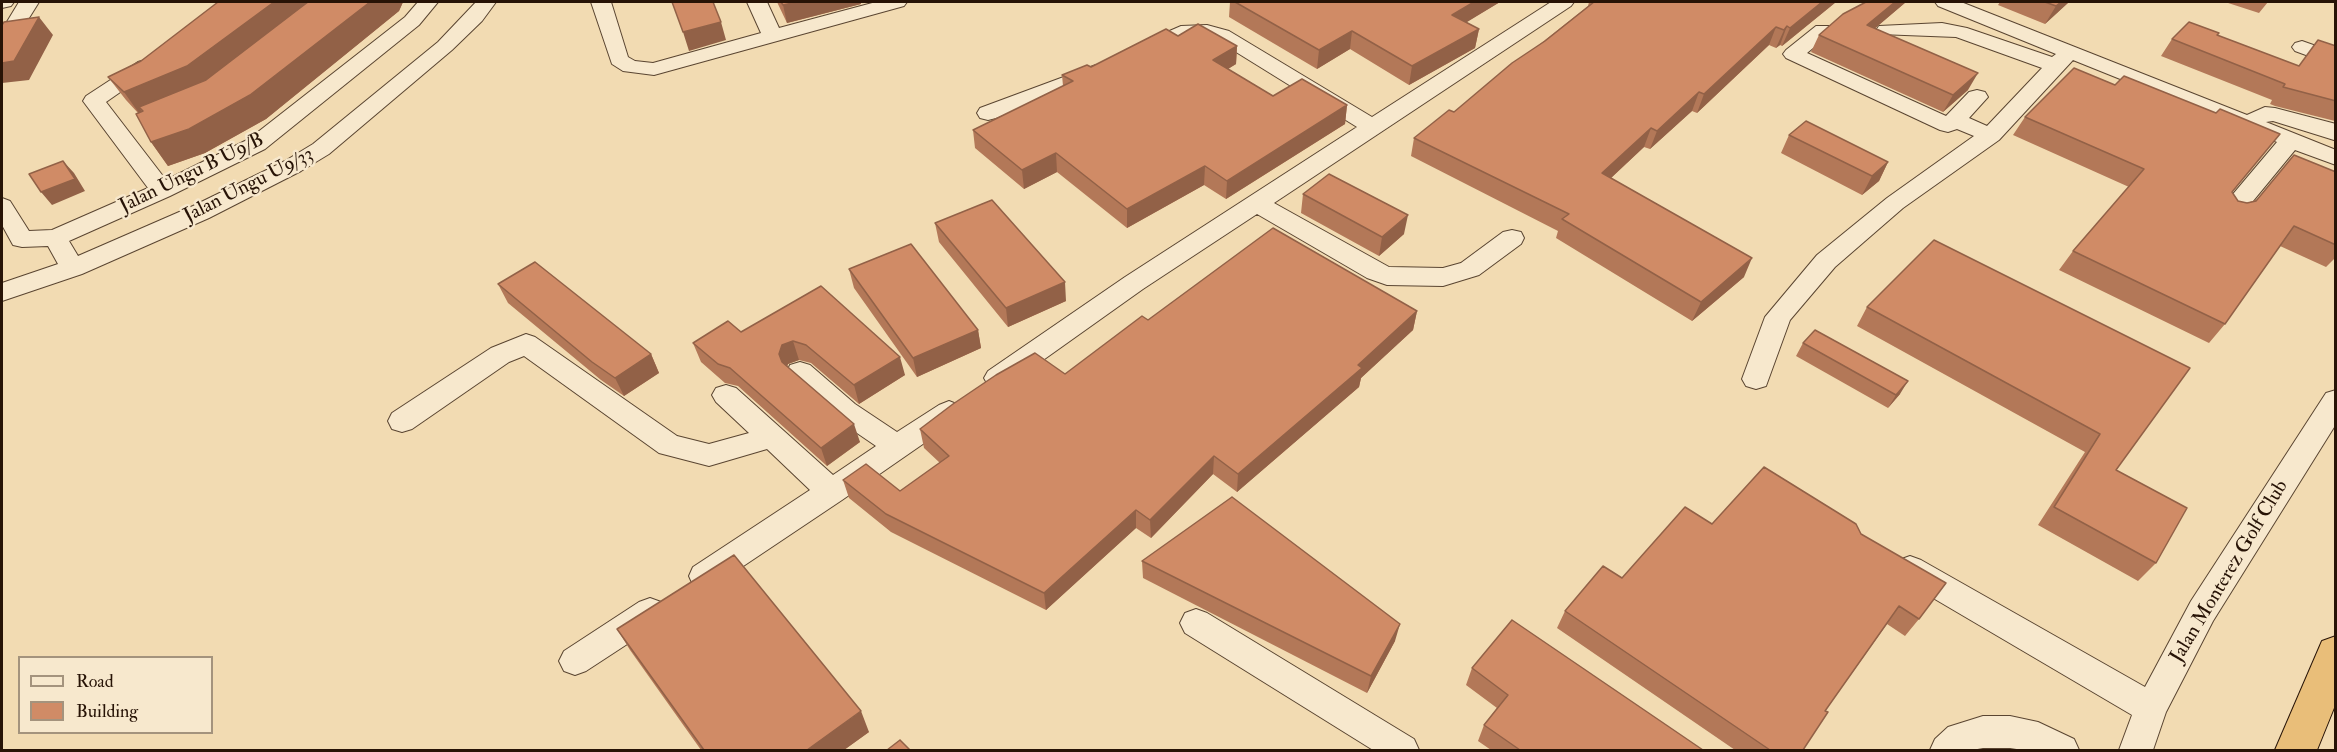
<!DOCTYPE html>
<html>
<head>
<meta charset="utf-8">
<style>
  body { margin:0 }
  #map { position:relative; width:2337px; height:752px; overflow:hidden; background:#f2dbb2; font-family:"IM FELL Double Pica",serif }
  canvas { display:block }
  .frame { position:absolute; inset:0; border:3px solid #271306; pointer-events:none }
  .legend { position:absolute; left:18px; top:656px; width:195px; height:78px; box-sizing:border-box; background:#f7e8cd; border:2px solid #a4937d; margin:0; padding:8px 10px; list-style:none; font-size:18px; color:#271306 }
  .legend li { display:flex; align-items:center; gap:12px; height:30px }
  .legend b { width:30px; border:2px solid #a4937d }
</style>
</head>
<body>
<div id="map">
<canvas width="2337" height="752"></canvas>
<div class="frame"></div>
<ul class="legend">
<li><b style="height:8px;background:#f7e8cd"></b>Road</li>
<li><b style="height:16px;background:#d08b66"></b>Building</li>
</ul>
</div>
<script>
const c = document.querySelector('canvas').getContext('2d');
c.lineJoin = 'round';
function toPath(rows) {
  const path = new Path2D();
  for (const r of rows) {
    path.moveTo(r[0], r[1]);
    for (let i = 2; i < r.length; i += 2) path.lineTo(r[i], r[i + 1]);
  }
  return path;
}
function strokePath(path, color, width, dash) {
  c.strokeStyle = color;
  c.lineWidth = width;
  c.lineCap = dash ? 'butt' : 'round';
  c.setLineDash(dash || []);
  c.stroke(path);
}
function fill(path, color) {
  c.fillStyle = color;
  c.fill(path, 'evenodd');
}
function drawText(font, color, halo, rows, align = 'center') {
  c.font = font + ' "IM FELL Double Pica",serif';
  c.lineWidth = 5;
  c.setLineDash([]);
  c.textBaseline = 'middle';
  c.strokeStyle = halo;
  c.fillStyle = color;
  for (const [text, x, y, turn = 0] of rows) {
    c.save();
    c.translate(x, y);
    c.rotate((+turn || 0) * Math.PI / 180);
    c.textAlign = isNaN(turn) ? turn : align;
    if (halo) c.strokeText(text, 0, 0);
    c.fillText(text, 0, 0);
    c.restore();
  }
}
const minor = toPath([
  [2,2,14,2,11,6,2,8,2,2],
  [19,2,39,2,9,50,2,52,2,30,19,2],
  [418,2,438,2,419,25,265,149,170,196,69,241,78,256,193,206,285,161,313,144,438,42,476,2,496,2,482,21,452,50,329,154,301,171,209,218,82,274,2,301,2,283,58,264,48,246,22,247,13,245,2,225,2,198,10,201,29,231,52,230,148,188,83,101,86,96,138,62,145,60,152,62,156,66,152,70,106,102,166,180,249,139,405,17,418,2],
  [591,2,611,2,628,57,635,61,653,63,761,33,747,2,767,2,779,28,876,2,907,2,904,6,654,75,623,71,612,64,591,2],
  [1551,2,1574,2,1571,6,1274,203,1389,267,1443,268,1461,263,1503,232,1512,230,1521,232,1524,238,1521,244,1479,275,1443,286,1387,285,1367,278,1257,214,1143,289,1008,385,998,388,988,385,984,378,988,371,1125,277,1357,127,1215,39,1207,37,1185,38,1142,56,1135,54,1132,50,1135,46,1181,26,1207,25,1229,31,1372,117,1551,2],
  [1935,2,1961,2,2247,115,2265,107,2275,108,2336,124,2334,140,2273,121,2266,122,2336,150,2336,165,2295,150,2239,218,2231,220,2223,218,2219,212,2223,206,2277,142,2073,60,1999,140,1903,208,1835,267,1790,320,1766,386,1756,389,1746,386,1742,379,1765,317,1817,255,1887,198,1974,136,1957,129,1948,132,1940,130,1786,58,1783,54,1786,50,1816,26,1830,26,1833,30,1830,34,1807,53,1946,116,1969,92,1977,90,1985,92,1988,97,1969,118,1987,126,2042,68,1956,37,1879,34,1876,30,1879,26,1942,23,1967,28,2052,57,2056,54,1938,6,1935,2],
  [2302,41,2336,53,2336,66,2295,51,2292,47,2295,43,2302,41],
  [1096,65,1103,67,1107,71,1103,75,996,118,988,120,980,118,977,113,980,108,1096,65],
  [526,334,535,337,677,436,709,444,749,433,716,402,712,395,716,388,726,385,736,388,833,475,876,446,835,418,790,379,787,372,790,365,800,362,810,365,855,404,897,432,939,405,949,401,959,405,963,412,959,419,842,500,715,585,704,589,693,585,689,576,693,567,810,490,767,449,709,466,659,453,524,356,509,362,412,429,402,432,392,429,388,421,392,413,491,348,526,334],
  [2336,390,2336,424,2213,621,2166,712,2153,750,2119,750,2132,715,1899,578,1895,569,1899,560,1910,556,1921,560,2145,687,2191,601,2326,393,2336,390],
  [650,598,661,602,666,612,661,622,586,671,575,675,564,671,559,661,564,651,639,602,650,598],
  [1196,609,1207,613,1414,739,1419,750,1373,750,1185,633,1180,623,1185,613,1196,609],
  [1983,716,2010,716,2038,722,2074,739,2079,750,2023,750,2010,748,1983,748,1972,750,1930,750,1935,739,1948,727,1983,716]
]);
const highway = toPath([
  [2336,636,2336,703,2317,750,2275,750,2322,641,2336,636]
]);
strokePath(minor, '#5a4531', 2);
strokePath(highway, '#271306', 2);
fill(minor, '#f7e8cd');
fill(highway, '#e9be79');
fill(toPath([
  [218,2,403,2,399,11,266,119,205,153,168,166,151,142,138,113,126,100,108,77,141,61],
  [777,2,860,2,861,4,787,23],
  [1230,2,1500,2,1466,22,1479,29,1475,48,1409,85,1350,49,1317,69,1229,17],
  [1589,2,1836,2,1782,46,1780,45,1776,48,1769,45,1697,113,1692,111,1650,149,1644,147,1611,178,1744,277,1692,321,1556,238,1558,231,1411,156,1414,138,1454,112,1588,6],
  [1866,2,1906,2,1875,28,1968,90,1943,112,1811,52,1819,35],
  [2000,2,2069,2,2045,24,1998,5],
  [2225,2,2268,2,2259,13],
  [1178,36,1237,46,1236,64,1228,69,1273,96,1347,105,1345,124,1226,199,1204,185,1127,228,1057,172,1024,189,975,148,973,130,1063,86,1062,75,1091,67],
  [2218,36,2299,66,2336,46,2336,120,2335,121,2275,106,2270,104,2272,100,2161,56,2172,39],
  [2025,117,2232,192,2238,201,2247,203,2336,172,2336,257,2326,267,2280,246,2225,324,2209,343,2059,270,2073,251,2129,187,2013,135],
  [1789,135,1888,162,1879,181,1862,195,1781,153],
  [1303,194,1404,234,1379,256,1301,213],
  [935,223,1066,301,1008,327,939,242],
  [849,269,978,330,981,348,917,377,854,288],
  [498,284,651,354,659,373,624,396,601,380,508,303],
  [821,286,905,375,859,404,811,363,799,360,788,364,787,366,860,442,827,466,738,386,725,383,701,362,693,343,741,332],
  [1867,307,2190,368,2116,470,2156,563,2138,581,2038,525,2085,452,1857,326],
  [1417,311,1413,330,1361,378,1359,387,1237,492,1213,474,1151,538,1136,528,1046,610,891,532,849,498,843,480,900,491,940,463,924,448,920,429,1065,374,1148,320],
  [1803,343,1900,394,1888,408,1796,356],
  [1712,524,1861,534,1919,619,1905,636,1887,624,1825,711,1803,750,1735,750,1557,628,1565,611,1622,578],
  [1142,561,1395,641,1367,693,1143,578],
  [617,629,869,732,844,750,701,750,630,650],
  [1472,668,1703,750,1491,750,1478,741,1484,725,1497,708,1466,685]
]), '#b37858');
fill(toPath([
  [274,2,318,2,203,90,139,107,144,115,141,116,124,92],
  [370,2,403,2,399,11,266,119,205,153,168,166,151,142],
  [797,2,860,2,861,4,787,23,783,5],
  [1474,2,1500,2,1449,33,1452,15],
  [1822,2,1836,2,1782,46,1790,28],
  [1895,2,1906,2,1859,42,1867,25],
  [2061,2,2069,2,2045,24,2056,6],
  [39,17,53,35,29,80,2,83,2,59],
  [721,22,726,40,689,51,683,32],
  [1787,26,1780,45,1776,48,1784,30],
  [1776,27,1769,45,1697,113,1704,94],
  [1479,29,1475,48,1409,85,1412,66],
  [1352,31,1350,49,1317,69,1319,50],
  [1237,46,1236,64,1213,78,1213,60],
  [1978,73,1968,90,1943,112,1953,95],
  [1699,92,1692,111,1650,149,1657,131],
  [1347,105,1345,124,1226,199,1227,181],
  [1651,128,1644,147,1596,192,1602,173],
  [1056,153,1057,172,1024,189,1022,170],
  [63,161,74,173,85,191,52,205,41,192],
  [1888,162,1879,181,1862,195,1872,176],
  [1205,166,1204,185,1127,228,1127,209],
  [1408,215,1404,234,1379,256,1382,237],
  [1752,258,1744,277,1692,321,1701,302],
  [1065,282,1066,301,1008,327,1006,308],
  [1417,311,1413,330,1361,378,1359,387,1237,492,1238,474],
  [978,330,981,348,917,377,913,358],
  [793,341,799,360,788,364,785,373,779,354,782,345],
  [651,354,659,373,624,396,615,378],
  [900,357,905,375,859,404,854,385],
  [1908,381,1900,394,1888,408,1896,395],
  [854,424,860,442,827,466,821,448],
  [1214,456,1213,474,1151,538,1150,520],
  [1136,510,1136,528,1046,610,1044,593],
  [1400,624,1395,641,1367,693,1371,676],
  [861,711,869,732,844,750,807,750]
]), '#926147');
const building = toPath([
  [218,2,274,2,187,66,124,92,108,77,141,61,218,2],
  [308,2,370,2,250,95,189,129,151,142,136,114,143,111,139,107,206,80,300,8,308,2],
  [672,2,713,2,721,22,683,32,672,2],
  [781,2,797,2,783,5,781,2],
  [1235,2,1474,2,1452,15,1479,29,1412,66,1352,31,1319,50,1235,2],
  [1594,2,1822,2,1790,28,1787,26,1784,30,1776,27,1704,94,1699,92,1657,131,1651,128,1602,173,1752,258,1701,302,1562,219,1569,214,1414,138,1449,110,1454,112,1512,63,1545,41,1594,2],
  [1866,2,1895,2,1867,25,1978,73,1953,95,1819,35,1843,14,1866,2],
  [2045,2,2061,2,2056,6,2045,2],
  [39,17,14,61,2,63,2,25,4,22,39,17],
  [2189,22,2219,33,2217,35,2299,66,2318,40,2336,46,2336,101,2283,87,2285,84,2172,39,2189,22],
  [1198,24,1237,46,1213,60,1273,96,1302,79,1347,105,1227,181,1205,166,1127,209,1056,153,1022,170,973,130,1073,81,1062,75,1087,65,1091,67,1166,29,1178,36,1198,24],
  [2074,68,2115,85,2124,76,2216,113,2220,109,2280,134,2232,192,2238,201,2247,203,2256,201,2294,155,2336,172,2336,245,2294,226,2225,324,2073,251,2144,169,2025,117,2074,68],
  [1806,121,1888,162,1872,176,1789,135,1806,121],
  [63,161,75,179,41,192,29,174,63,161],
  [1329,174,1408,215,1382,237,1303,194,1329,174],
  [992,200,1065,282,1006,308,935,223,992,200],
  [1273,228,1417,311,1358,365,1362,368,1238,474,1214,456,1150,520,1136,510,1044,593,886,514,843,480,866,464,900,491,949,456,920,429,953,404,996,375,1035,353,1065,374,1142,316,1148,320,1273,228],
  [1934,240,2190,368,2116,470,2187,508,2156,563,2054,507,2100,434,1867,307,1934,240],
  [911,244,978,330,913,358,849,269,911,244],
  [535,262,651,354,615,378,592,362,498,284,535,262],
  [821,286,900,357,854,385,806,345,793,341,782,345,779,354,782,362,854,424,821,448,730,368,718,364,693,343,728,321,741,332,821,286],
  [1815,330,1908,381,1896,395,1803,343,1815,330],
  [1764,467,1856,524,1861,534,1946,583,1919,619,1899,606,1825,711,1828,712,1803,750,1770,750,1565,611,1603,566,1622,578,1685,507,1712,524,1764,467],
  [1232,497,1400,624,1371,676,1142,561,1232,497],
  [734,555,861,711,807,750,704,750,617,629,734,555],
  [1512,620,1703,750,1520,750,1484,725,1508,695,1472,668,1512,620],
  [900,740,910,750,887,750,900,740]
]);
fill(building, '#d08b66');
strokePath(building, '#926147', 1.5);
drawText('20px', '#271306', '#f7e8cd', [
  ["Jalan Ungu B U9/B",192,174,-26],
  ["Jalan Ungu U9/33",249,186,-27],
  ["Jalan Monterez Golf Club",2230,572,-59]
]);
</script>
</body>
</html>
